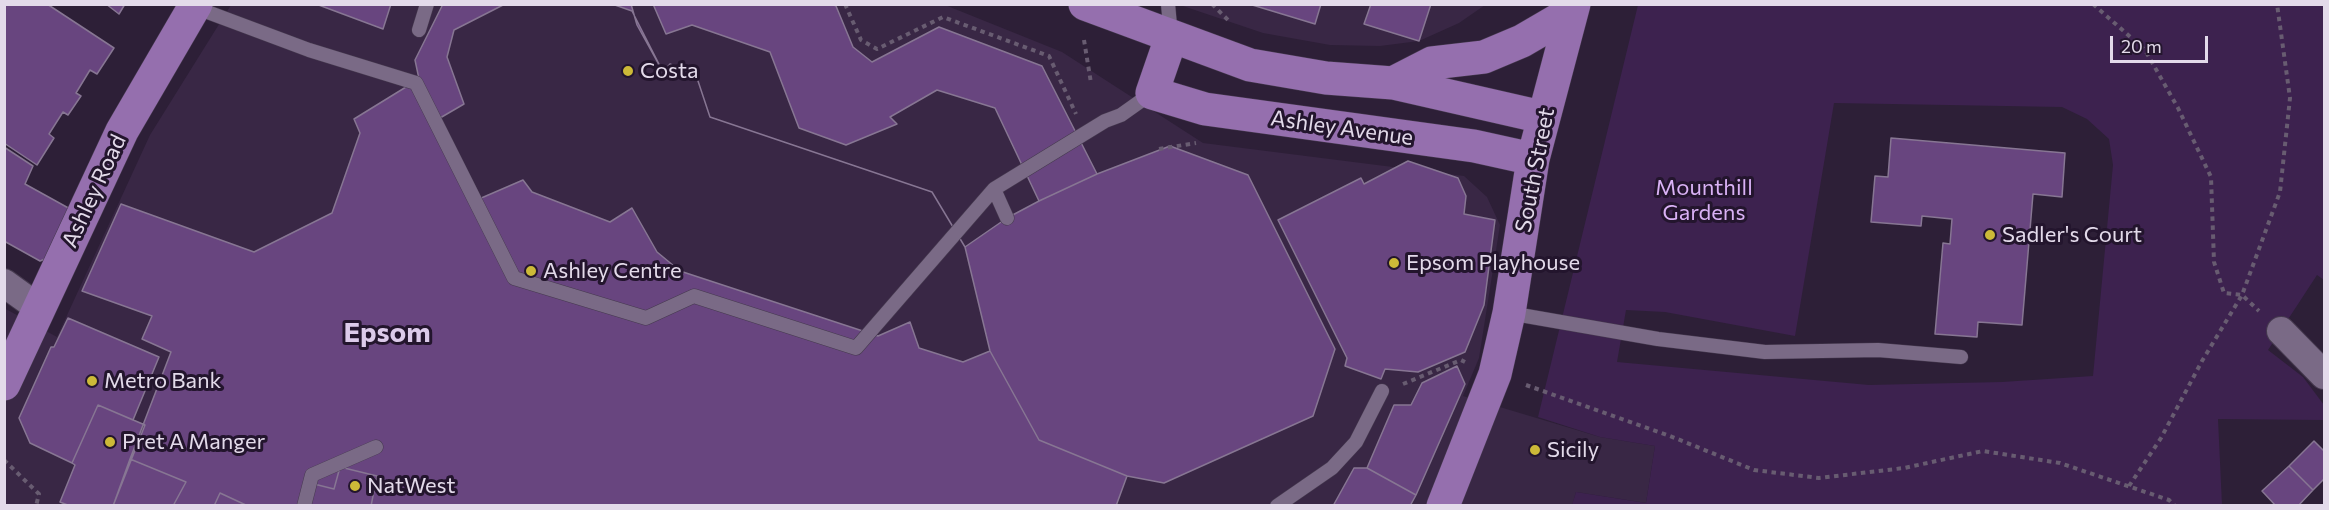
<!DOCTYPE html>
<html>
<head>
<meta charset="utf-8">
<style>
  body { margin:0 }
  #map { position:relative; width:2329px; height:510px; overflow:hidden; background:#2d1f37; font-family:Commissioner,sans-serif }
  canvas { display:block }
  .frame { position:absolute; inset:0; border:6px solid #e3daea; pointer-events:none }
  .scale { position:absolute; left:2110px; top:36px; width:98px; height:27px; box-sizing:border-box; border:3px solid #e3daea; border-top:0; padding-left:8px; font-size:18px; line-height:21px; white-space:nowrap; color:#e3daea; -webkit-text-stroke:4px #23152d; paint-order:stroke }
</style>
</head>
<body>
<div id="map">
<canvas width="2329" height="510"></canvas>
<div class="frame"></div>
<div class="scale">20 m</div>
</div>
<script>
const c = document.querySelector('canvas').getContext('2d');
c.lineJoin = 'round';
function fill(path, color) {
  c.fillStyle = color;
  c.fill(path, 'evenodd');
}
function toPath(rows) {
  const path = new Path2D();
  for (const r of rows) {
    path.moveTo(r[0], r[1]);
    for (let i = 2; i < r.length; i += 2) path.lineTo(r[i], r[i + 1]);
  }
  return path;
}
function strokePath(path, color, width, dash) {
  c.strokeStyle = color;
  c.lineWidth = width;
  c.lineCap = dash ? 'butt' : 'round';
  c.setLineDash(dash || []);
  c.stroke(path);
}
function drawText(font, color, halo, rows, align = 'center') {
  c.font = font + ' Commissioner,sans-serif';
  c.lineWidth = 6;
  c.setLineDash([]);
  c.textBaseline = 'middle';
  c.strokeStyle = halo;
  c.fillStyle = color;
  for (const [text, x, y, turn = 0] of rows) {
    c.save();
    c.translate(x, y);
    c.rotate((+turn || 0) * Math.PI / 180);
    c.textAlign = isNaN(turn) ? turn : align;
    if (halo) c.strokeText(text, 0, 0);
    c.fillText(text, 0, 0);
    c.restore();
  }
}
fill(toPath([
  [231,5,945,5,1062,52,1203,143,1464,176,1487,197,1500,225,1479,358,1463,396,1600,437,1655,446,1646,503,1576,492,1572,506,5,505,4,308,57,337,150,135],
  [1180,5,1485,5,1459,23,1419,41,1380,46,1330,45,1263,33]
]), '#392745');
fill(toPath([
  [1638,5,2324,5,2324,280,2317,275,2268,350,2303,377,2324,405,2324,420,2218,419,2222,505,1572,505,1576,492,1646,503,1655,446,1600,437,1538,417],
  [1834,103,2062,107,2087,119,2109,139,2113,165,2093,376,2002,382,1869,385,1617,362,1626,310,1665,312,1795,336]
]), '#3d224f');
const building = toPath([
  [4,4,47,4,114,48,97,74,90,70,76,93,81,96,68,115,63,112,49,134,54,138,37,165,4,143,4,4],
  [106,4,125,4,119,14,106,4],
  [316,4,391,4,383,29,316,4],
  [443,4,631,4,637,25,663,72,670,64,696,75,710,117,932,192,965,247,990,351,1039,440,1127,476,1116,506,371,506,377,476,340,467,334,489,310,483,304,506,248,506,220,493,214,506,173,506,186,482,130,459,171,352,142,339,152,316,82,291,121,204,254,252,332,213,360,133,354,119,419,79,415,60,443,4],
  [505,4,612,4,632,11,663,72,670,64,696,75,710,117,932,192,965,247,1007,218,1039,201,1097,174,1170,146,1248,175,1335,349,1313,416,1164,483,1127,476,1039,440,990,351,963,362,919,348,910,322,878,336,680,271,657,252,632,208,610,222,532,192,523,180,479,199,440,118,464,104,447,57,454,30,505,4],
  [653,4,832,4,836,6,853,47,872,62,939,27,1042,66,1097,174,1039,201,995,108,937,90,890,117,897,124,846,145,799,128,770,52,692,25,666,34,653,4],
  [1249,4,1321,4,1315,24,1249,4],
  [1371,4,1431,4,1419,41,1364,24,1371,4],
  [1891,138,2065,153,2062,197,2033,194,2022,325,1978,322,1977,337,1935,334,1943,243,1950,244,1952,219,1922,216,1921,226,1871,222,1875,176,1888,177,1891,138],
  [4,147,33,166,25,184,72,210,53,256,40,261,4,241,4,147],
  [1408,161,1458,178,1466,196,1464,214,1495,220,1484,305,1465,352,1418,372,1385,369,1381,379,1345,366,1347,358,1278,220,1361,178,1364,184,1408,161],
  [68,318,159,357,133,420,98,405,72,463,30,443,19,418,51,347,54,347,68,318],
  [1457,366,1465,384,1416,495,1367,468,1394,405,1411,405,1422,383,1457,366],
  [98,405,145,425,113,506,70,506,60,502,75,465,72,463,98,405],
  [2314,441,2324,451,2324,479,2313,490,2289,466,2314,441],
  [130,459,186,482,173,506,113,506,130,459],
  [2289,466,2313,490,2298,506,2276,506,2262,491,2289,466],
  [340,467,377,476,371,506,304,506,310,483,334,489,340,467],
  [1354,468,1367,468,1416,495,1410,506,1333,506,1354,468],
  [220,493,248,506,214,506,220,493]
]);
fill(building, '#68457f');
strokePath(building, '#877693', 1.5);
const lane = toPath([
  [1168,4,1171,36],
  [194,7,309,50,416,83,514,278,646,318,694,296,856,348,994,189],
  [419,30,427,4],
  [1007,218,994,189,1105,121,1121,115,1152,93],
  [1509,313,1658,339,1765,352,1878,350,1961,357],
  [304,506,312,475,376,447],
  [1277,506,1332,468,1356,442,1382,391]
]);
const street = toPath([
  [4,283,40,309],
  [2281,331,2324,375]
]);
const highway = toPath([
  [1085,4,1250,65,1326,78,1393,83,1542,117],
  [1171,38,1152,93,1205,109,1474,146,1533,159],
  [1393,83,1432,63,1484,57,1522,41,1570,13],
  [4,384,122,131,196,4],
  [1443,506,1495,374,1509,313,1533,159,1574,4]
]);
strokePath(lane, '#463a4f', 15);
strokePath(street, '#463a4f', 30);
strokePath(highway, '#463a4f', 34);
strokePath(toPath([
  [845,4,861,40,877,49,943,17,1049,56,1076,114],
  [1212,4,1229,21],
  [2093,4,2145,50,2178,108,2211,177,2214,262,2224,293,2242,295,2259,311],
  [1084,40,1091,83],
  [1159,149,1196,143],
  [1403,384,1461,360,1465,362],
  [1526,385,1670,436,1754,470,1819,478,1904,468,1983,451,2060,463,2169,500,2175,506],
  [4,460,39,494,36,506],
  [2129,486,2161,438,2202,361,2242,295,2280,192,2290,98,2277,4]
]), '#685c71', 4, [4.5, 4.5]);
strokePath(lane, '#7a6a86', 14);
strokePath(street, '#7a6a86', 28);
strokePath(highway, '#956fae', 33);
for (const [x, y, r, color] of [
  [628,71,6,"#ccb938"],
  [1990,235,6,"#ccb938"],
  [1394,263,6,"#ccb938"],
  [531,271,6,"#ccb938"],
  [92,381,6,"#ccb938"],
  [110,442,6,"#ccb938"],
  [1535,450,6,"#ccb938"],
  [355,486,6,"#ccb938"]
]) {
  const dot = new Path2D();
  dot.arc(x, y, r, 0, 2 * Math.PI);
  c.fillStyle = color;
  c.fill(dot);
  strokePath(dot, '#23152d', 2);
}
drawText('22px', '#e3daea', '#23152d', [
  ["Costa",640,71],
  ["Sadler's Court",2002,235],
  ["Epsom Playhouse",1406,263],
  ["Ashley Centre",543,271],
  ["Metro Bank",104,381],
  ["Pret A Manger",122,442],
  ["Sicily",1547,450],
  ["NatWest",367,486]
], 'left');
drawText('22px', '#e3daea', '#23152d', [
  ["Ashley Avenue",1342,128,8],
  ["South Street",1535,170,-79],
  ["Ashley Road",94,191,-65]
]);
drawText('22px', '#d9b1f5', '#23152d', [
  ["Mounthill",1704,188],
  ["Gardens",1704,213]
]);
drawText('bold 28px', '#dccaea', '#23152d', [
  ["Epsom",387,333]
]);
</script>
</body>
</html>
